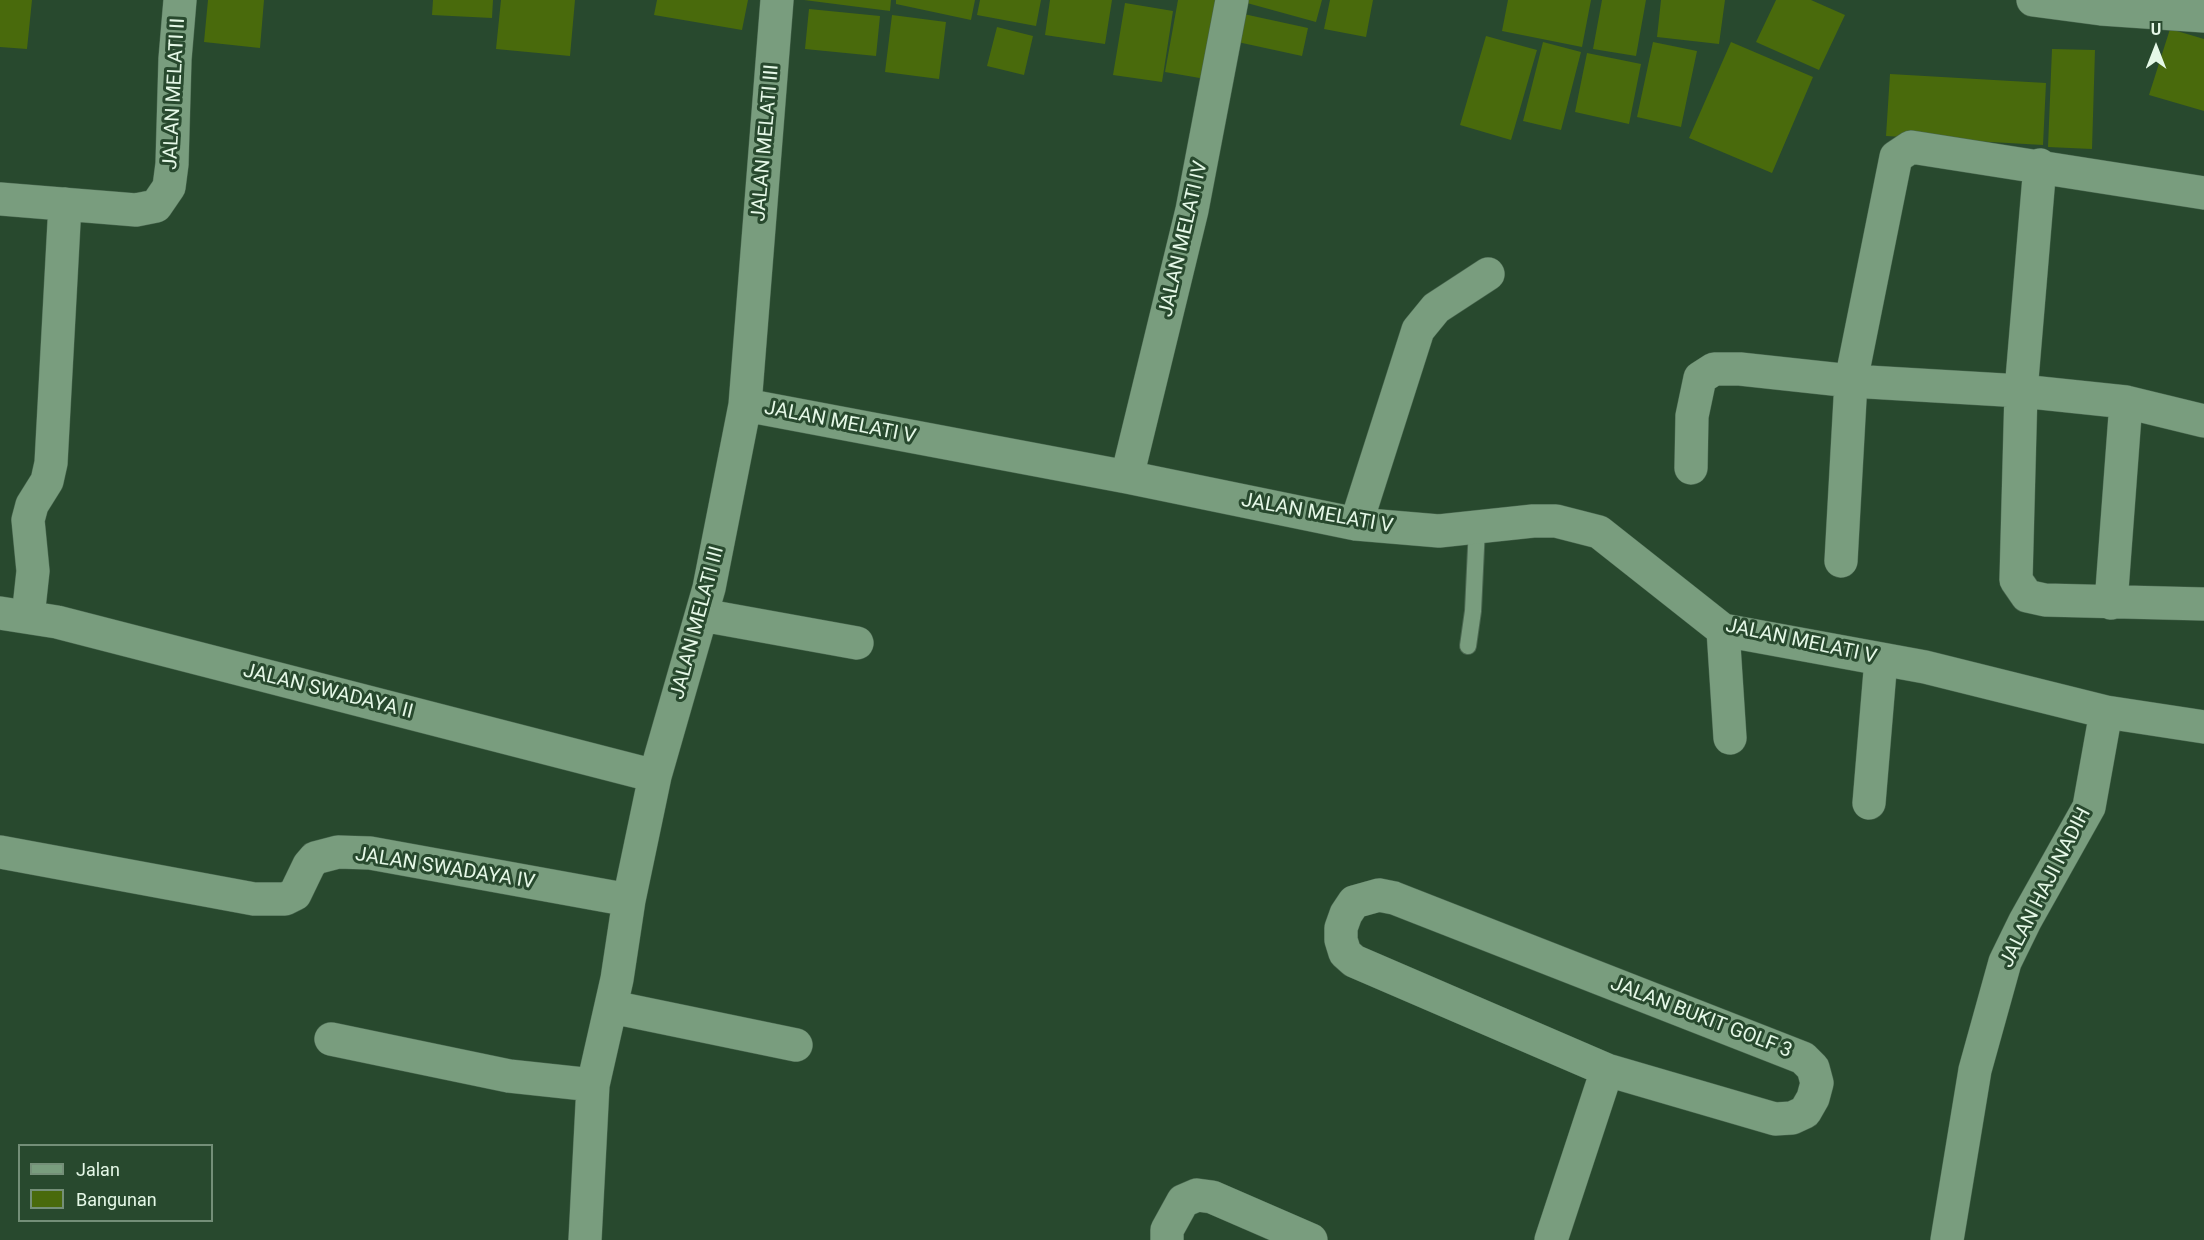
<!DOCTYPE html>
<html>
<head>
<meta charset="utf-8">
<style>
  body { margin:0 }
  #map { position:relative; width:2204px; height:1240px; overflow:hidden; background:#28492e; font-family:Roboto,sans-serif }
  canvas { display:block }
  .legend { position:absolute; left:18px; top:1144px; width:195px; height:78px; box-sizing:border-box; background:#28492e; border:2px solid #748f78; margin:0; padding:8px 10px; list-style:none; font-size:18px; color:#e5f8e7 }
  .legend li { display:flex; align-items:center; gap:12px; height:30px }
  .legend b { width:30px; border:2px solid #748f78 }
  .north { position:absolute; left:2126px; top:18px; width:60px; height:60px; -webkit-text-stroke:4px #28492e; paint-order:stroke; rotate:0deg; font-size:16px; font-weight:700; line-height:24px; text-align:center; color:#e5f8e7 }
  .north::after { content:''; display:block; margin:auto; width:21px; height:27px; background:#e5f8e7; clip-path:polygon(50% 0,100% 100%,50% 72%,0 100%) }
</style>
</head>
<body>
<div id="map">
<canvas width="2204" height="1240"></canvas>
<ul class="legend">
<li><b style="height:8px;background:#799d7e"></b>Jalan</li>
<li><b style="height:16px;background:#496a0c"></b>Bangunan</li>
</ul>
<div class="north">U</div>
</div>
<script>
const c = document.querySelector('canvas').getContext('2d');
c.lineJoin = 'round';
function fill(path, color) {
  c.fillStyle = color;
  c.fill(path, 'evenodd');
}
function toPath(rows) {
  const path = new Path2D();
  for (const r of rows) {
    path.moveTo(r[0], r[1]);
    for (let i = 2; i < r.length; i += 2) path.lineTo(r[i], r[i + 1]);
  }
  return path;
}
function strokePath(path, color, width, dash) {
  c.strokeStyle = color;
  c.lineWidth = width;
  c.lineCap = dash ? 'butt' : 'round';
  c.setLineDash(dash || []);
  c.stroke(path);
}
function drawText(font, color, halo, rows, align = 'center') {
  c.font = font + ' Roboto,sans-serif';
  c.lineWidth = 6;
  c.setLineDash([]);
  c.textBaseline = 'middle';
  c.strokeStyle = halo;
  c.fillStyle = color;
  for (const [text, x, y, turn = 0] of rows) {
    c.save();
    c.translate(x, y);
    c.rotate((+turn || 0) * Math.PI / 180);
    c.textAlign = isNaN(turn) ? turn : align;
    if (halo) c.strokeText(text, 0, 0);
    c.fillText(text, 0, 0);
    c.restore();
  }
}
fill(toPath([
  [0,0,32,0,27,49,0,47],
  [208,0,264,0,260,48,204,42],
  [433,0,493,0,492,18,432,15],
  [501,0,575,0,570,56,496,49],
  [657,0,748,0,742,30,654,15],
  [804,0,891,0,890,11],
  [896,0,975,0,971,20,896,4],
  [980,0,1041,0,1036,26,977,15],
  [1050,0,1112,0,1105,44,1045,35],
  [1178,0,1230,0,1217,81,1165,72],
  [1236,0,1322,0,1316,22],
  [1330,0,1373,0,1366,37,1324,29],
  [1508,0,1591,0,1582,47,1502,31],
  [1602,0,1646,0,1636,56,1593,49],
  [1661,0,1725,0,1719,44,1657,37],
  [1776,0,1811,0,1845,15,1819,70,1756,42],
  [1125,3,1173,11,1162,82,1113,75],
  [809,9,880,16,876,56,805,49],
  [1239,13,1308,28,1302,56,1233,41],
  [892,15,946,22,939,79,885,72],
  [997,27,1033,36,1024,75,987,66],
  [2170,29,2204,39,2204,111,2149,95],
  [1486,36,1537,50,1511,140,1460,125],
  [1543,42,1581,52,1561,130,1523,121],
  [1653,42,1697,51,1681,127,1637,117],
  [1731,42,1813,77,1772,173,1689,138],
  [2052,49,2095,50,2092,149,2048,147],
  [1587,53,1641,64,1629,124,1575,112],
  [1890,74,2046,83,2043,145,1886,136]
]), '#496a0c');
const service = toPath([
  [1468,646,1473,611,1477,527]
]);
const minor = toPath([
  [2033,0,2101,9,2204,16],
  [2040,165,2021,391,2016,580,2027,596,2045,600,2204,604],
  [0,199,136,210,156,206,169,187,172,164,175,59,180,0],
  [745,405,1127,477,1356,524,1439,531,1533,521,1556,521,1599,532,1723,630,1925,667,2106,712,2204,727],
  [1691,468,1692,416,1700,378,1714,369,1740,369,1851,381,2021,391,2126,402,2204,421],
  [1127,477,1192,210,1232,0],
  [1356,524,1418,330,1436,308,1488,274],
  [1841,561,1851,381,1896,157,1911,147,2204,193],
  [2111,603,2126,402],
  [0,613,57,622,655,776],
  [702,615,857,643],
  [28,617,33,571,28,520,32,505,47,481,51,463,65,204],
  [1723,630,1730,738],
  [1869,803,1881,659],
  [0,852,254,899,285,899,295,894,309,865,315,858,338,852,370,853,629,900],
  [1379,895,1394,898,1803,1058,1813,1068,1817,1083,1813,1098,1805,1112,1792,1118,1775,1119,1607,1070,1354,961,1345,953,1341,940,1341,928,1346,914,1354,902,1379,895],
  [612,1007,796,1045],
  [331,1039,509,1076,593,1085],
  [585,1240,593,1085,617,979,629,900,655,776,709,588,745,405,777,0],
  [1167,1240,1167,1230,1183,1201,1197,1195,1212,1197,1311,1240],
  [1551,1240,1607,1070],
  [1947,1240,1975,1070,2005,962,2025,921,2089,807,2106,712]
]);
strokePath(service, '#4a6750', 18);
strokePath(minor, '#4a6750', 34);
strokePath(service, '#799d7e', 16);
strokePath(minor, '#799d7e', 33);
drawText('20px', '#e5f8e7', '#28492e', [
  ["JALAN MELATI II",175,94,-87],
  ["JALAN MELATI III",766,143,-85],
  ["JALAN MELATI IV",1184,239,-77],
  ["JALAN MELATI V",840,423,11],
  ["JALAN MELATI V",1317,514,10],
  ["JALAN MELATI III",698,623,-75],
  ["JALAN MELATI V",1801,642,12],
  ["JALAN SWADAYA II",328,692,14],
  ["JALAN SWADAYA IV",445,869,9],
  ["JALAN HAJI NADIH",2046,888,-63],
  ["JALAN BUKIT GOLF 3",1701,1018,21]
]);
</script>
</body>
</html>
